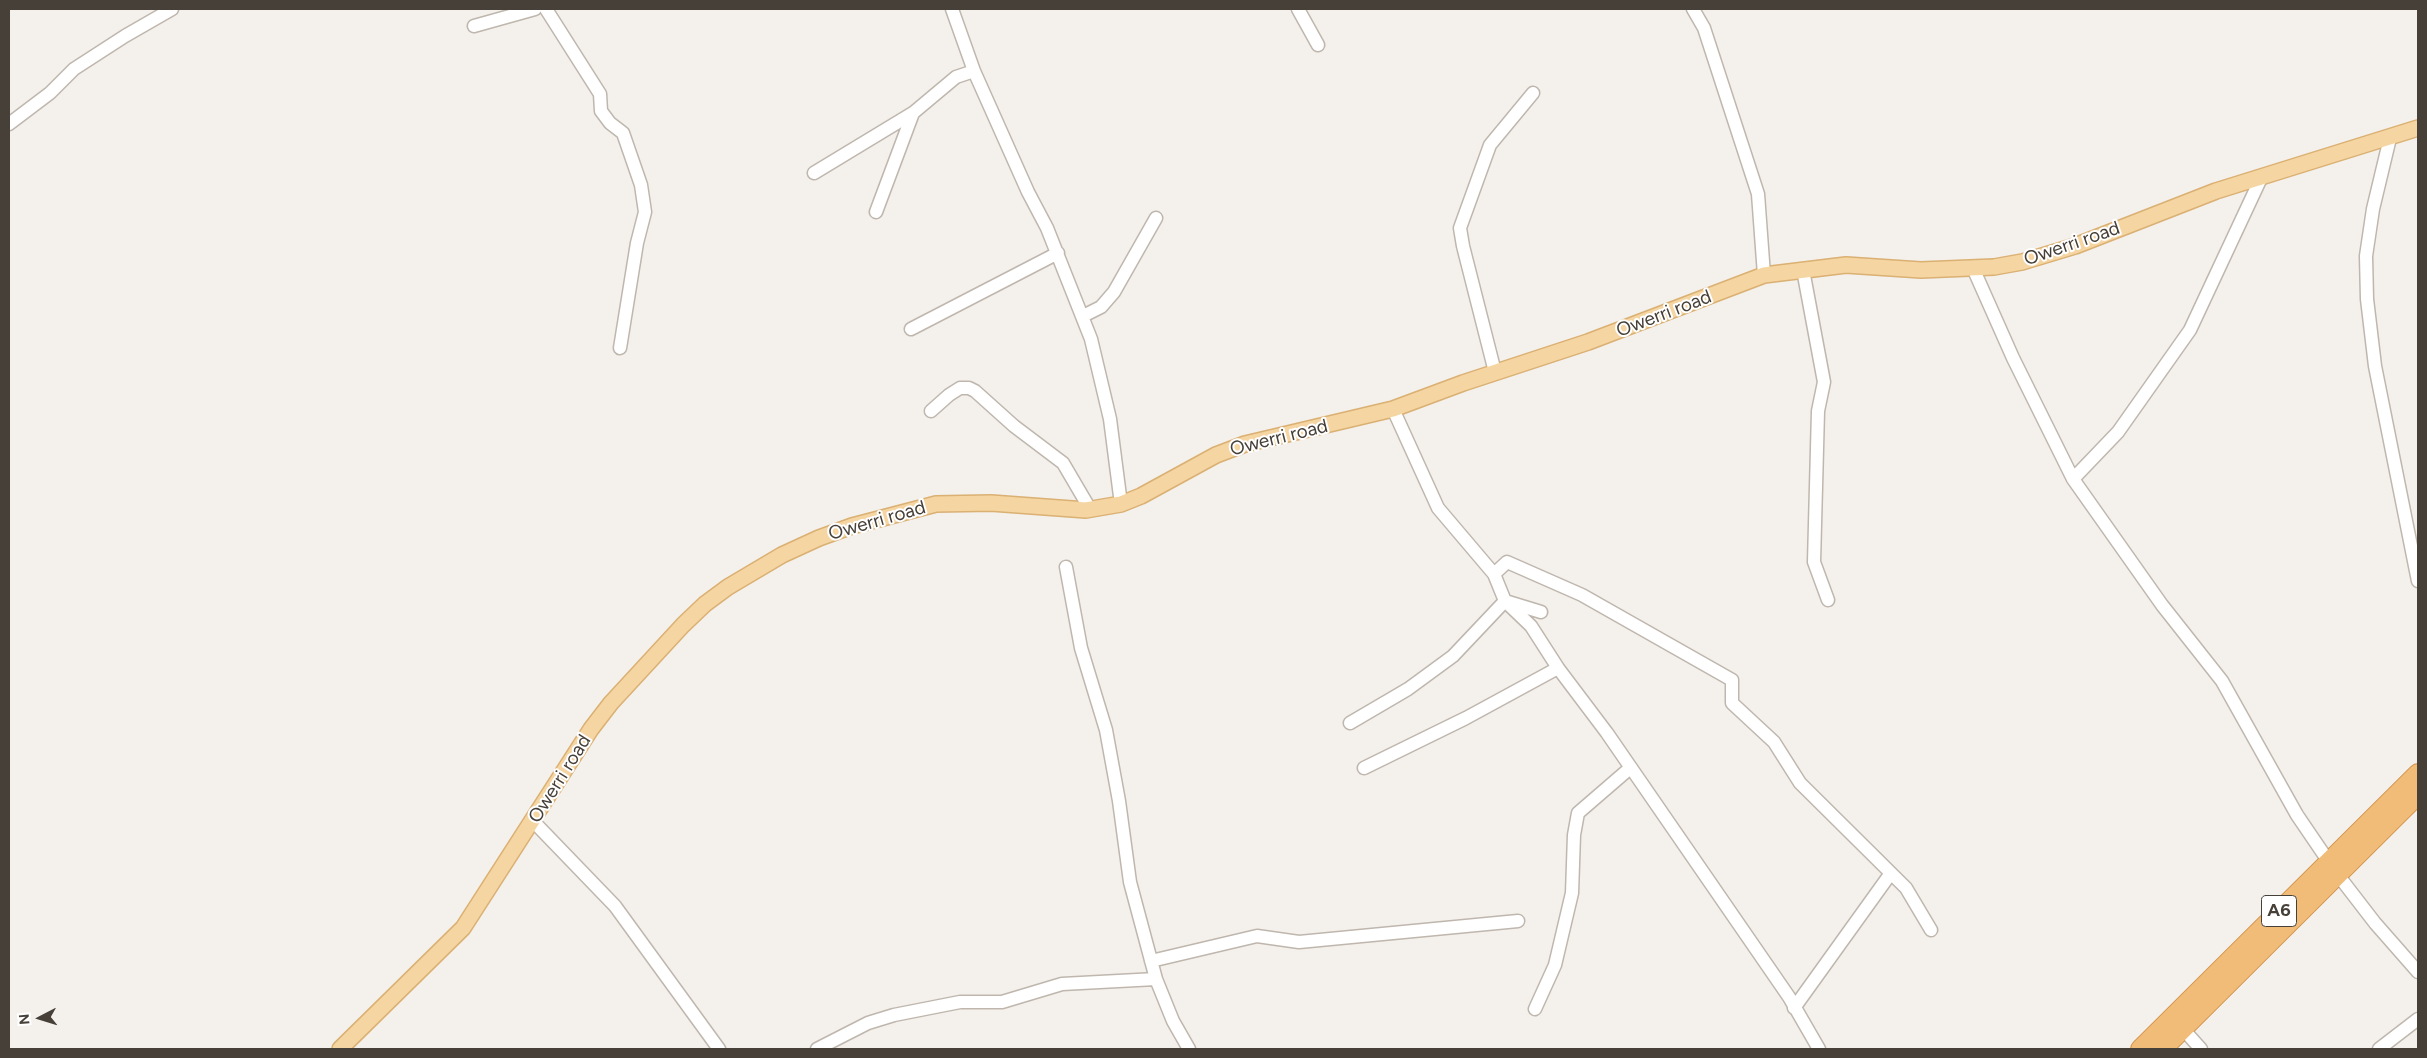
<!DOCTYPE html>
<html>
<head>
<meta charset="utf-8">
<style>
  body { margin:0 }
  #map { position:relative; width:2427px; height:1058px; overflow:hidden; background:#f4f0eb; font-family:Figtree,sans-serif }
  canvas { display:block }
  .frame { position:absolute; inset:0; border:10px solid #474039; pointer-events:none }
  .north { position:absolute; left:15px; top:993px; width:50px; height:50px; -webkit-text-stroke:4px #fff; paint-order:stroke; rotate:265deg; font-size:14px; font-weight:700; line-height:20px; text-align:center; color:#474039 }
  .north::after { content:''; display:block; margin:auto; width:18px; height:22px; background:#474039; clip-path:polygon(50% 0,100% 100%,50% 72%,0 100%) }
</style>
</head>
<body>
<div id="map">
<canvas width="2427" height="1058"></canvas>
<div class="frame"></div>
<div class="north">N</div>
</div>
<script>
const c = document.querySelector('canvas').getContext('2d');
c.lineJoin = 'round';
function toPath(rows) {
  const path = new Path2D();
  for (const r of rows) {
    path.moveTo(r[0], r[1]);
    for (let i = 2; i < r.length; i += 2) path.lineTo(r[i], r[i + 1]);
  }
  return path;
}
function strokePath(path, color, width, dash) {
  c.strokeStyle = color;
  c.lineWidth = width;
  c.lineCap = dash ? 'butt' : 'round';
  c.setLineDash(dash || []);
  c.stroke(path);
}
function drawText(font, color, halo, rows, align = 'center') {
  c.font = font + ' Figtree,sans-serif';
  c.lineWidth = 4;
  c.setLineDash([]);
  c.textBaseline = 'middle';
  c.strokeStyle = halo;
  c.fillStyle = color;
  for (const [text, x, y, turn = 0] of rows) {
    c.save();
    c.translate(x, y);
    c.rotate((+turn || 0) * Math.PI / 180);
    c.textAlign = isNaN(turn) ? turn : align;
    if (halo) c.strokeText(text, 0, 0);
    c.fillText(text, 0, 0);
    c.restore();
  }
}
const minor = toPath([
  [546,9,600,94,601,111,610,123,623,133,641,185,645,212,637,243,620,348],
  [952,9,974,71,1028,192,1047,228,1091,339,1110,419,1121,504],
  [1298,9,1318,45],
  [1693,9,1704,28,1758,194,1764,275],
  [474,26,535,9],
  [9,124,50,93,74,69,125,36,172,9],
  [2390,138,2373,209,2366,256,2367,299,2375,366,2418,581],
  [814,173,913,113,956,77,974,71],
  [876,212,913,113],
  [1973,268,2013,358,2073,479,2162,605,2222,681,2297,815,2329,862],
  [1803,270,1824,382,1818,411,1814,562,1828,600],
  [1083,316,1101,307,1114,292,1156,218],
  [911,329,1058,253],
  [1495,372,1463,246,1460,228,1490,145,1533,93],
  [1393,409,1438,508,1494,574,1505,601,1531,626,1558,668,1607,733,1789,997,1819,1049],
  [931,411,949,395,960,388,969,388,975,391,1014,426,1063,463,1090,509],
  [2073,479,2118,432,2190,330,2262,176],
  [1066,567,1081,648,1106,730,1119,801,1130,882,1156,979,1173,1021,1189,1049],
  [1494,574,1507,562,1582,595,1732,680,1732,703,1774,742,1800,783,1906,888,1931,930],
  [1350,723,1408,689,1453,656,1505,601,1541,612],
  [1364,768,1466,718,1558,668],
  [533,821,615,906,719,1049],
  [2338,875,2375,923,2418,972],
  [1151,961,1257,936,1299,942,1518,921],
  [1794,1008,1891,873],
  [1535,1009,1555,965,1572,893,1574,835,1578,813,1629,769],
  [2183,1029,2201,1049],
  [817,1049,868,1023,894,1015,960,1002,1002,1002,1062,984,1156,979],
  [2379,1049,2418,1019]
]);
const major = toPath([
  [340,1049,463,928,591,729,611,703,683,625,705,604,728,587,782,555,819,538,852,526,936,504,991,503,1086,510,1121,504,1141,496,1216,455,1245,444,1393,409,1463,383,1588,342,1764,275,1846,265,1921,270,1994,267,2022,262,2075,246,2216,191,2418,128]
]);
const highway = toPath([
  [2140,1049,2418,773],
  [2163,1049,2418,795]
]);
strokePath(minor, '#bfb7ae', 15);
strokePath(major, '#dab073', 18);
strokePath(highway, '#d09048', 20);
strokePath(minor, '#fff', 12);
strokePath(major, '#f5d5a2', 15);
strokePath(highway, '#f1bc78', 18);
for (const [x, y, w] of [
  [2279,911,35]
]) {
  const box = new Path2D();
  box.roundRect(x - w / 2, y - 15.5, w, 31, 4);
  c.fillStyle = '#fff';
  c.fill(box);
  strokePath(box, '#474039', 1);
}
drawText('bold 18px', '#474039', null, [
  ["A6",2279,911]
]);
drawText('19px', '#474039', '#fff', [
  ["Owerri road",2072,244,-19],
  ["Owerri road",1664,314,-21],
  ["Owerri road",1279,438,-14],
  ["Owerri road",877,521,-16],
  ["Owerri road",560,779,-58]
]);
</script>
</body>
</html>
